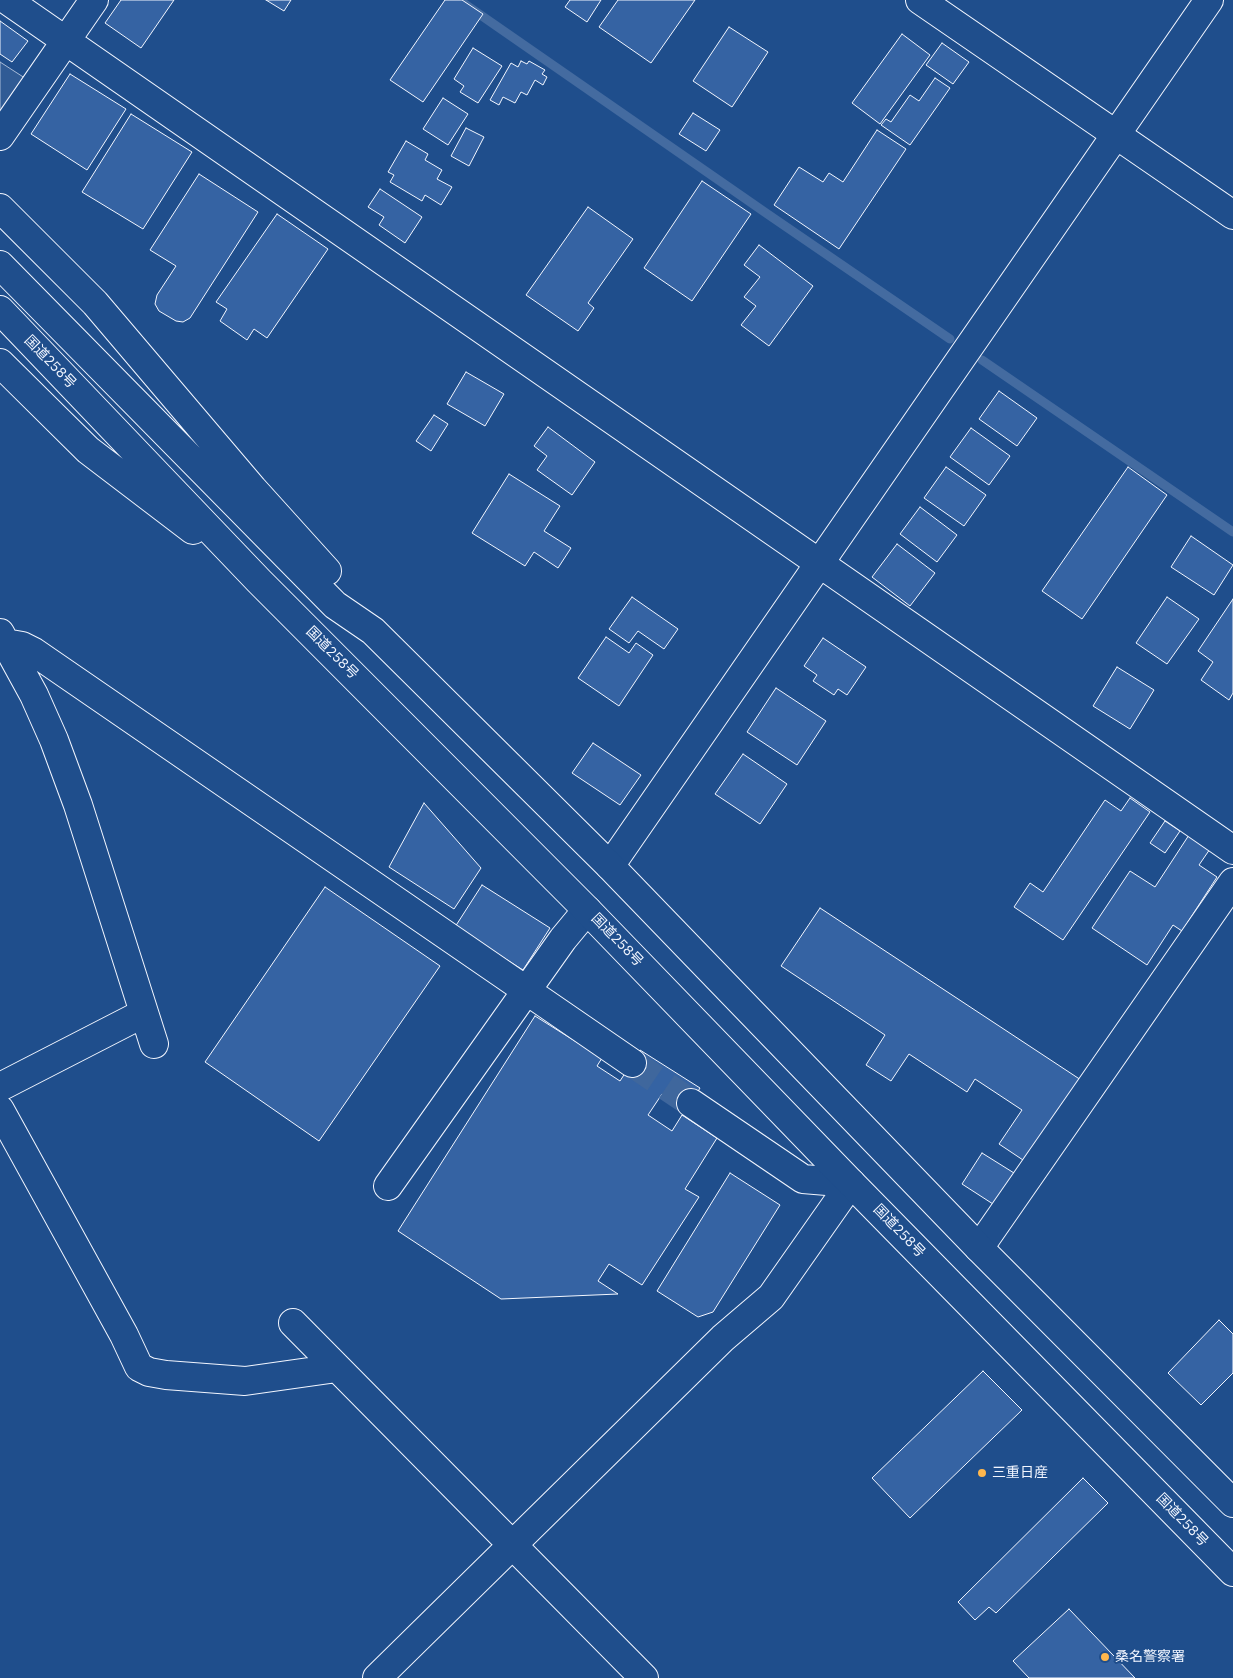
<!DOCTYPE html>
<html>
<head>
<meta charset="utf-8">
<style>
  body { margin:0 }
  canvas { display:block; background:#1f4e8c }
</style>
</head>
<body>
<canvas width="1233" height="1678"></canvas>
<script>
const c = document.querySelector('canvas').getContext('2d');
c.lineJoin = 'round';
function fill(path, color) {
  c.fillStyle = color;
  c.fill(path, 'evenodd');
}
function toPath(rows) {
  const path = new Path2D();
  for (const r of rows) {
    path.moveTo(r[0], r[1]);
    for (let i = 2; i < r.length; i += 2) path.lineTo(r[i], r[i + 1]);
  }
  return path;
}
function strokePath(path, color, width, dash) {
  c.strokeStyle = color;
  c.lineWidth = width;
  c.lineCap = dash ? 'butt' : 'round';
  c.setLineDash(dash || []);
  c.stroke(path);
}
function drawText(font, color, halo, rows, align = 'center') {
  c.font = font + ' "IBM Plex Sans","Noto Sans JP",sans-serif';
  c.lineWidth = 4;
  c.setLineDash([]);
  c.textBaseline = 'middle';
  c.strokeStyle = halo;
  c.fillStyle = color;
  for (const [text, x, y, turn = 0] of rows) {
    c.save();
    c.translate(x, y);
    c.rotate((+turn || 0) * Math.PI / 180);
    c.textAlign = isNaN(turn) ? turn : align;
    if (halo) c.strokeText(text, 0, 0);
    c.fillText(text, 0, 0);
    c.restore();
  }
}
const built = toPath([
  [0,62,31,82,0,129,0,62]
]);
fill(built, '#305b95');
strokePath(built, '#a8bbd7', 1);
strokePath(toPath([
  [459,0,766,213,950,339],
  [982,360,1233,532]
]), '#446ba0', 9);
const building = toPath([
  [121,0,174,0,141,48,105,23,121,0],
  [266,0,291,0,284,11,266,0],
  [445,0,462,0,483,14,423,102,390,80,445,0],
  [570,0,601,0,587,22,565,7,570,0],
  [618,0,695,0,651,63,599,27,618,0],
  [0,21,28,41,12,62,0,54,0,21],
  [729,27,768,52,732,107,693,81,729,27],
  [902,34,930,55,880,124,852,103,902,34],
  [942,43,969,62,953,84,926,65,942,43],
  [473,48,502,66,478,103,460,92,464,86,454,79,473,48],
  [521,61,527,64,529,61,545,70,542,74,547,77,543,85,535,80,527,95,521,92,515,103,503,97,499,105,490,100,511,63,518,67,521,61],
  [70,74,126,109,87,170,31,134,70,74],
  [935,78,950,88,910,145,881,125,886,119,891,122,910,95,919,101,935,78],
  [443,98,468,114,448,145,423,129,443,98],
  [693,113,720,130,706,151,679,134,693,113],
  [131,114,192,152,143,229,82,192,131,114],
  [466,128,484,137,469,166,451,156,466,128],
  [877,130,906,149,839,249,774,205,799,167,823,182,829,173,843,182,877,130],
  [406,141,428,154,425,160,442,170,437,179,452,187,441,205,425,195,422,201,390,182,394,175,388,172,406,141],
  [199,174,258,212,190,318,183,322,176,321,159,311,155,304,157,295,176,266,150,250,199,174],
  [702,181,751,214,692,301,644,268,702,181],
  [380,189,422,217,405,243,379,225,384,217,368,207,380,189],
  [588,207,633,239,588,303,594,308,578,331,526,295,588,207],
  [277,214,328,249,267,338,254,329,247,340,220,321,227,309,216,302,277,214],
  [759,245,813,286,769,346,741,325,756,306,744,297,760,277,744,265,759,245],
  [466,372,504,394,485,426,447,404,466,372],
  [999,391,1037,418,1017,446,979,419,999,391],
  [434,415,448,424,431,451,416,441,434,415],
  [548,427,595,462,572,495,537,470,547,456,534,446,548,427],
  [971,428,1010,456,989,485,950,457,971,428],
  [946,467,986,495,964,526,924,498,946,467],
  [1128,467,1167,495,1082,619,1042,591,1128,467],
  [509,474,560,506,544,531,571,548,558,568,534,552,525,566,472,533,509,474],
  [920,507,957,535,937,562,900,534,920,507],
  [1191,536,1233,565,1214,595,1171,567,1191,536],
  [897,544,935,573,910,606,872,577,897,544],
  [632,597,678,629,664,649,638,631,629,643,609,629,632,597],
  [1167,597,1199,619,1167,664,1136,643,1167,597],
  [1233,599,1233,693,1229,700,1201,680,1213,662,1198,651,1233,599],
  [606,637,629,653,636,643,653,655,619,706,578,678,606,637],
  [823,638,866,667,847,695,838,689,834,695,813,681,817,675,804,666,823,638],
  [1117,667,1154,690,1130,729,1093,706,1117,667],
  [776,688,826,721,797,765,747,732,776,688],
  [593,743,641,775,620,805,572,773,593,743],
  [743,754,787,784,760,824,715,794,743,754],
  [1130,798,1150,812,1063,940,1014,907,1030,883,1043,892,1105,800,1121,811,1130,798],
  [424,803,481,868,454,909,389,867,424,803],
  [1165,821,1180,831,1165,853,1150,843,1165,821],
  [1189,835,1210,849,1199,865,1217,877,1182,931,1173,925,1147,965,1092,928,1130,871,1155,887,1189,835],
  [482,885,550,928,523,970,455,927,482,885],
  [325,887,440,966,319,1141,205,1062,325,887],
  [820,908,1081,1080,1026,1162,999,1144,1022,1110,975,1079,967,1092,909,1054,891,1081,866,1065,885,1035,781,966,820,908],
  [535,1016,602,1058,597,1066,620,1081,640,1050,700,1088,687,1110,662,1094,648,1115,672,1131,682,1115,717,1138,685,1189,699,1197,642,1285,609,1264,598,1281,618,1294,501,1299,398,1231,535,1016],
  [982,1153,1014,1173,993,1204,962,1184,982,1153],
  [730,1173,780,1205,713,1312,698,1317,657,1291,730,1173],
  [1219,1320,1233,1334,1233,1373,1201,1405,1168,1373,1219,1320],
  [983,1371,1022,1410,910,1518,872,1478,983,1371],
  [1083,1478,1108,1503,996,1613,989,1607,975,1620,958,1602,1083,1478],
  [1069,1609,1135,1678,1029,1678,1013,1661,1069,1609]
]);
fill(building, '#3563a3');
strokePath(building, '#f2f6ff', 1);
strokePath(toPath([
  [632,1063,691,1103]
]), '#3f679d', 28, [28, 14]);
const minor = toPath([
  [7,0,1233,850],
  [920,0,1233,215],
  [0,136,94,0],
  [0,633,34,695,54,740,78,805,154,1044],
  [5,643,22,646,34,652,632,1063],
  [610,866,1209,0],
  [0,1087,144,1013],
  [691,1103,803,1179,851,1183],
  [0,1110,124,1335,139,1367,149,1372,166,1375,245,1381,337,1368],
  [388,1186,563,939,587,910],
  [979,1248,1233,882],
  [293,1323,644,1678],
  [377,1678,723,1338,771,1297,851,1183]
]);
const trunk = toPath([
  [0,208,95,303,253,489,327,571],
  [0,265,335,605,373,631,610,866,979,1248,1233,1503],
  [0,310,259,581,587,910,851,1183,1233,1572],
  [0,363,88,450,193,530]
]);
strokePath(minor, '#f2f6ff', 30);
strokePath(trunk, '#f2f6ff', 30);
strokePath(minor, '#1f4e8c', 28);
strokePath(trunk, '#1f4e8c', 28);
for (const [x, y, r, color] of [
  [982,1473,5,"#ffb74d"],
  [1105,1657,5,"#ffb74d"]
]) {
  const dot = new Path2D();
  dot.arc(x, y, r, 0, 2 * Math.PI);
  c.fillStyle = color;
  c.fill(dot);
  strokePath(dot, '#1f4e8c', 2);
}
drawText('14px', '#f2f6ff', '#1f4e8c', [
  ["国道258号",50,362,46],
  ["国道258号",332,653,45],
  ["国道258号",617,940,46],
  ["国道258号",899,1231,46],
  ["国道258号",1182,1520,46]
]);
drawText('14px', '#f2f6ff', '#1f4e8c', [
  ["三重日産",992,1473],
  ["桑名警察署",1115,1657]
], 'left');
</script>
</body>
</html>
